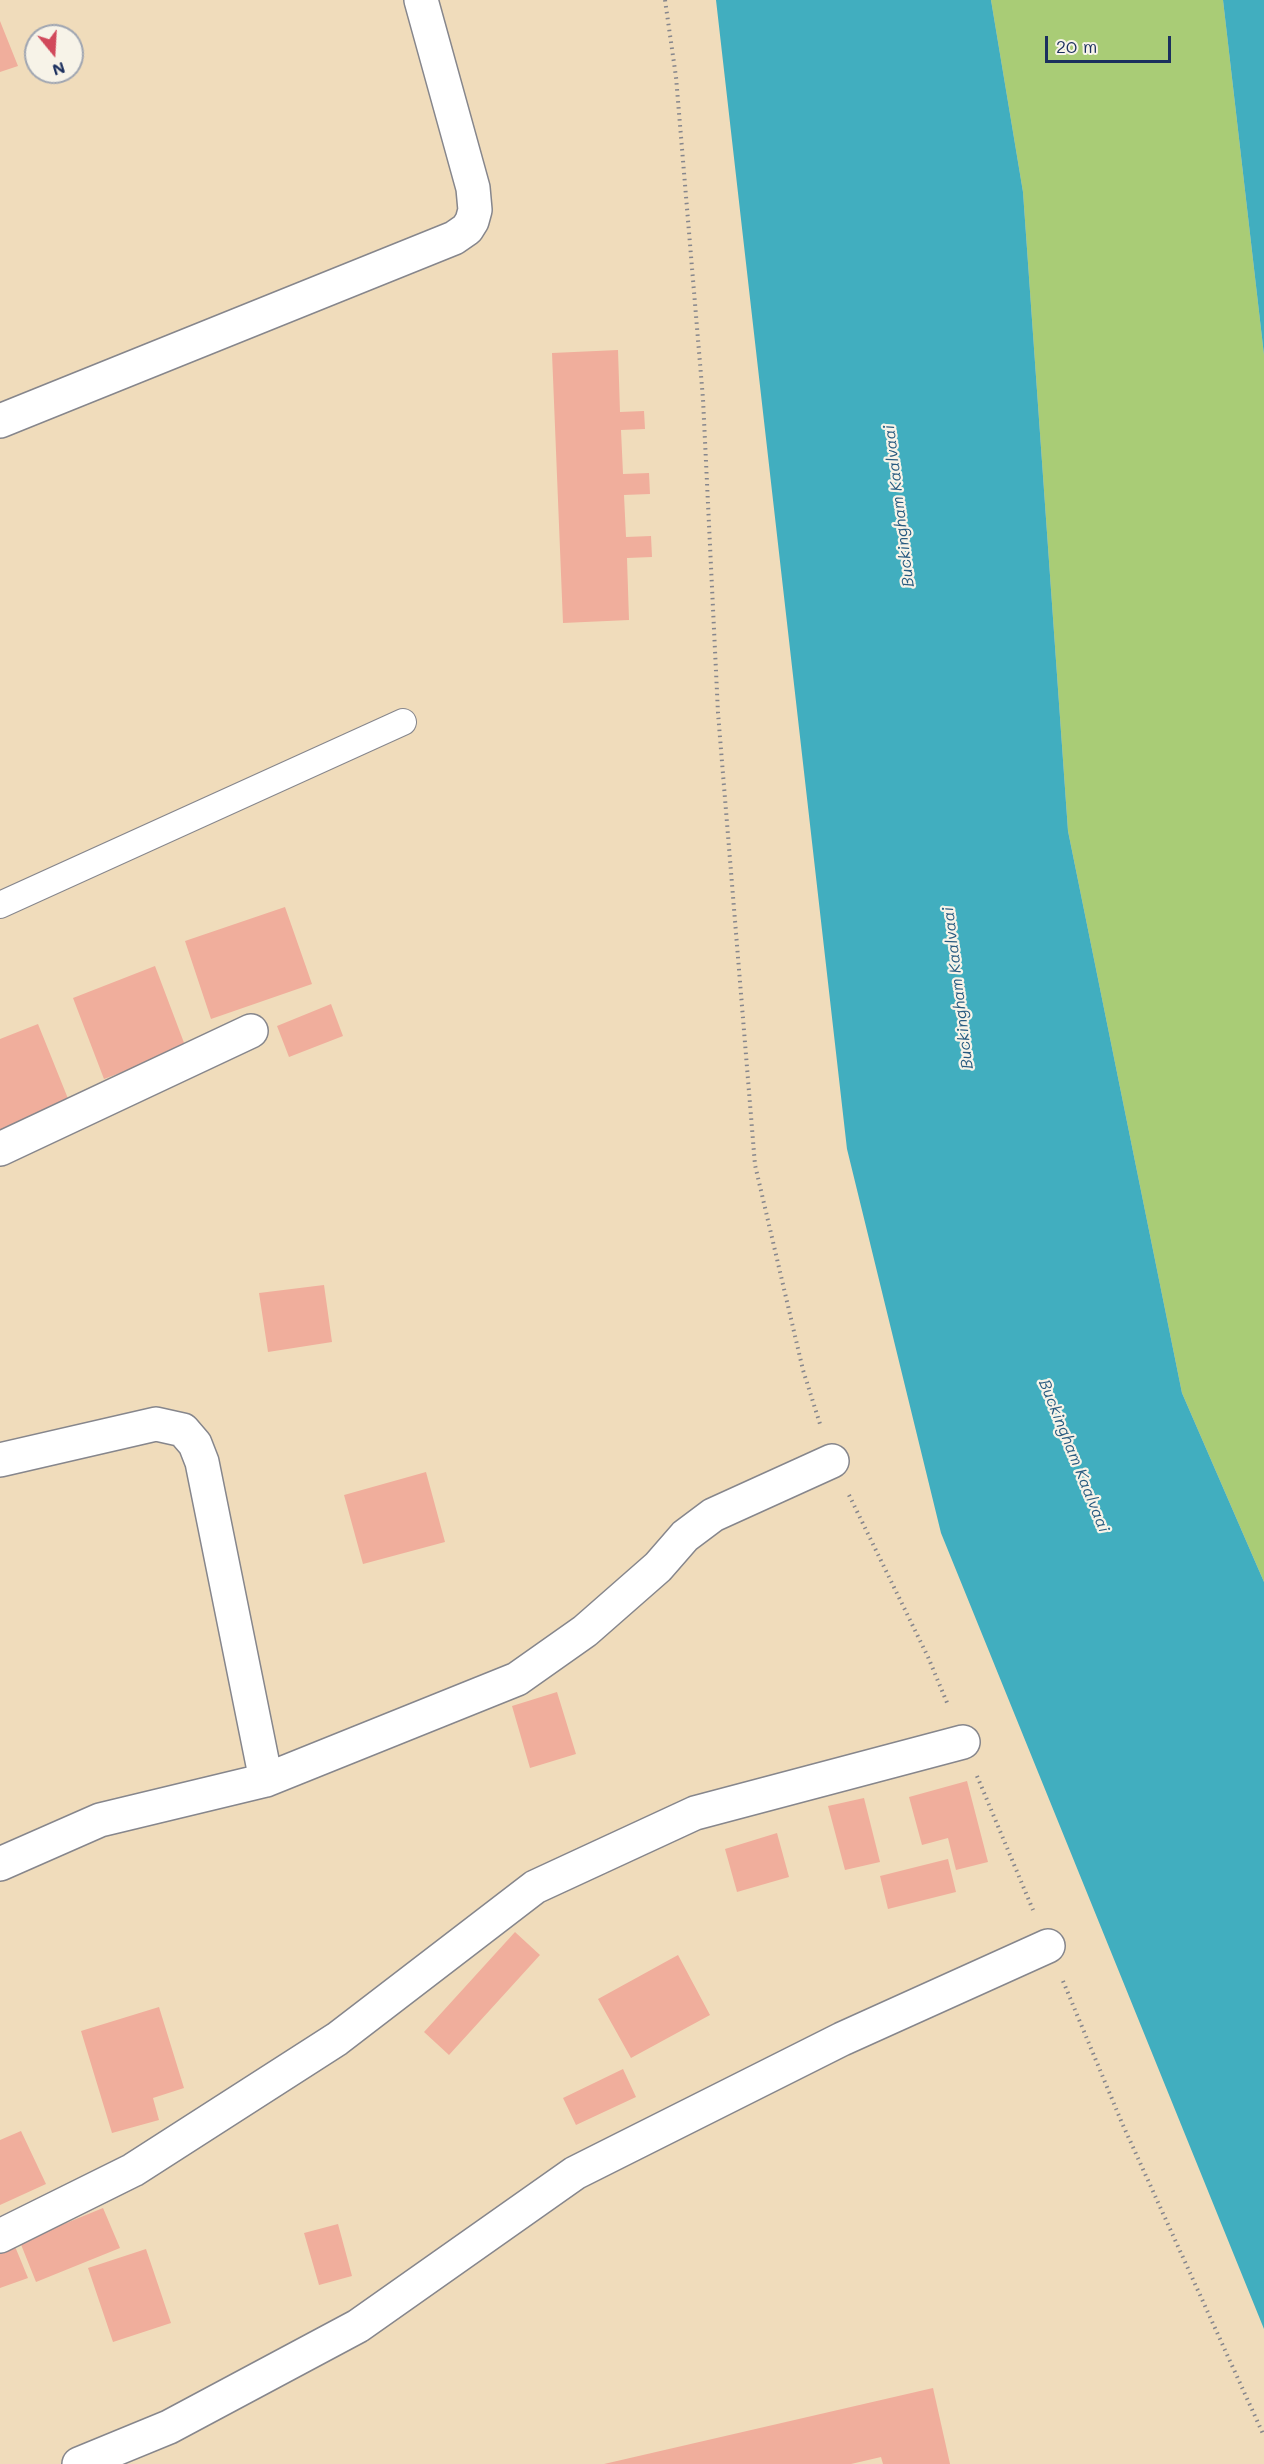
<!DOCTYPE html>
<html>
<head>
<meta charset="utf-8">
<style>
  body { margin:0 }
  #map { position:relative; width:1264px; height:2464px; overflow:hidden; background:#f0dcbb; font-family:Mali,sans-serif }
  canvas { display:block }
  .north { position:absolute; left:24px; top:24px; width:60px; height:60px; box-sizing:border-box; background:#f7f3e8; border:2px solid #9fa5b1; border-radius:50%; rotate:162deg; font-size:16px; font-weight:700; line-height:24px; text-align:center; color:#1b2f5e }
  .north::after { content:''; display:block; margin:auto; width:21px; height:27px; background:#d1495b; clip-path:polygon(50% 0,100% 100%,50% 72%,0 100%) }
  .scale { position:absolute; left:1045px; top:36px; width:126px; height:27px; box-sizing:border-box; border:3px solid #1b2f5e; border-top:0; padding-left:8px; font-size:18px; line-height:21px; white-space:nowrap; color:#1b2f5e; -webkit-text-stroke:4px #f7f3e8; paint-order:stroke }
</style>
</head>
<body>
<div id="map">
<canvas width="1264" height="2464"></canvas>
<div class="north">N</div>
<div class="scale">20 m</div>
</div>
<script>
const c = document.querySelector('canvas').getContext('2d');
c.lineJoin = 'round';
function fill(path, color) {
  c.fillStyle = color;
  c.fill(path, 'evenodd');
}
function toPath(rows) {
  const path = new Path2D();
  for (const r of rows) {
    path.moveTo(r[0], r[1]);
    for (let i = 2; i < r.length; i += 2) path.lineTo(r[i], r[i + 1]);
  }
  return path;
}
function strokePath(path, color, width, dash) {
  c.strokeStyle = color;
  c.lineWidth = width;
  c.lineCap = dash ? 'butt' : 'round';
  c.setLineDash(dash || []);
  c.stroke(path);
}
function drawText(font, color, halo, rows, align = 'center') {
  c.font = font + ' Mali,sans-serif';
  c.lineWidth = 4.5;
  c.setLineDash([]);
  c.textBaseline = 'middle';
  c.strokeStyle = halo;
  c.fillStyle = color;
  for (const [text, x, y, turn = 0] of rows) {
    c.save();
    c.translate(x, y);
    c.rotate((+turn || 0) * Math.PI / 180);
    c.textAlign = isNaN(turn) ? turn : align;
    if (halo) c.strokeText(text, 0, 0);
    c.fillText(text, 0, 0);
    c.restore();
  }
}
fill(toPath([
  [991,0,1223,0,1264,355,1264,1582,1182,1393,1068,831,1023,192]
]), '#a9cc76');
fill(toPath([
  [716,0,991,0,1023,192,1068,831,1182,1393,1264,1582,1264,2329,941,1533,847,1149],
  [1223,0,1264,0,1264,355]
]), '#41aebf');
fill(toPath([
  [0,21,18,66,0,72],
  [618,350,620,412,644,411,645,429,621,430,623,474,649,473,650,494,624,495,626,537,651,536,652,557,627,558,629,620,563,623,552,353],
  [285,907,312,984,211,1019,185,941],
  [155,966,186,1048,104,1079,73,998],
  [331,1004,343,1036,289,1057,277,1026],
  [38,1024,73,1111,0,1140,0,1039],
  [324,1285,332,1342,268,1352,259,1293],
  [426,1472,445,1542,363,1564,344,1495],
  [557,1692,576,1754,530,1768,512,1706],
  [967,1781,988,1862,956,1870,948,1838,922,1845,909,1797],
  [864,1798,880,1862,845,1870,828,1806],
  [777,1833,789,1877,737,1892,725,1849],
  [948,1859,956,1892,888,1909,880,1876],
  [515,1932,540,1955,449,2055,424,2032],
  [678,1955,710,2015,631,2058,598,1999],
  [159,2007,184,2088,153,2098,159,2120,112,2133,81,2031],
  [623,2069,636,2097,576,2125,563,2098],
  [21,2131,46,2184,0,2205,0,2140],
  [103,2208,120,2248,36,2282,20,2242],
  [338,2224,352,2276,319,2285,304,2233],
  [14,2244,28,2278,0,2288,0,2250],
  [146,2249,171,2323,113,2342,88,2268],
  [933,2388,950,2464,883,2464,881,2457,851,2464,604,2464]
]), '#f0ae9c');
const service = toPath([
  [0,905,403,722]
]);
const minor = toPath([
  [0,421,454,238,467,229,472,221,475,210,473,188,421,0],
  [0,1149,251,1031],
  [0,1460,156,1424,183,1430,195,1444,202,1462,266,1780],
  [0,1864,100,1820,266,1780,517,1679,585,1631,658,1567,685,1536,713,1515,832,1461],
  [0,2236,133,2170,337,2039,535,1887,695,1813,963,1742],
  [79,2464,169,2427,358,2326,575,2173,842,2039,1048,1946]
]);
strokePath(service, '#86868c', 28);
strokePath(minor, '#86868c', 36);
strokePath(toPath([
  [665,0,676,77,703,399,718,713,755,1165,803,1370,820,1424],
  [849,1495,928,1657,948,1705],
  [977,1776,1033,1910],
  [1063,1981,1122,2123,1264,2436]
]), '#86868c', 4, [1.5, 4.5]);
strokePath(service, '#fff', 26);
strokePath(minor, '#fff', 33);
drawText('italic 16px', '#285b80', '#f7f3e8', [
  ["Buckingham Kaalvaai",899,506,-97],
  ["Buckingham Kaalvaai",958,988,-97],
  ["Buckingham Kaalvaai",1074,1456,68]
]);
</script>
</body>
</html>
